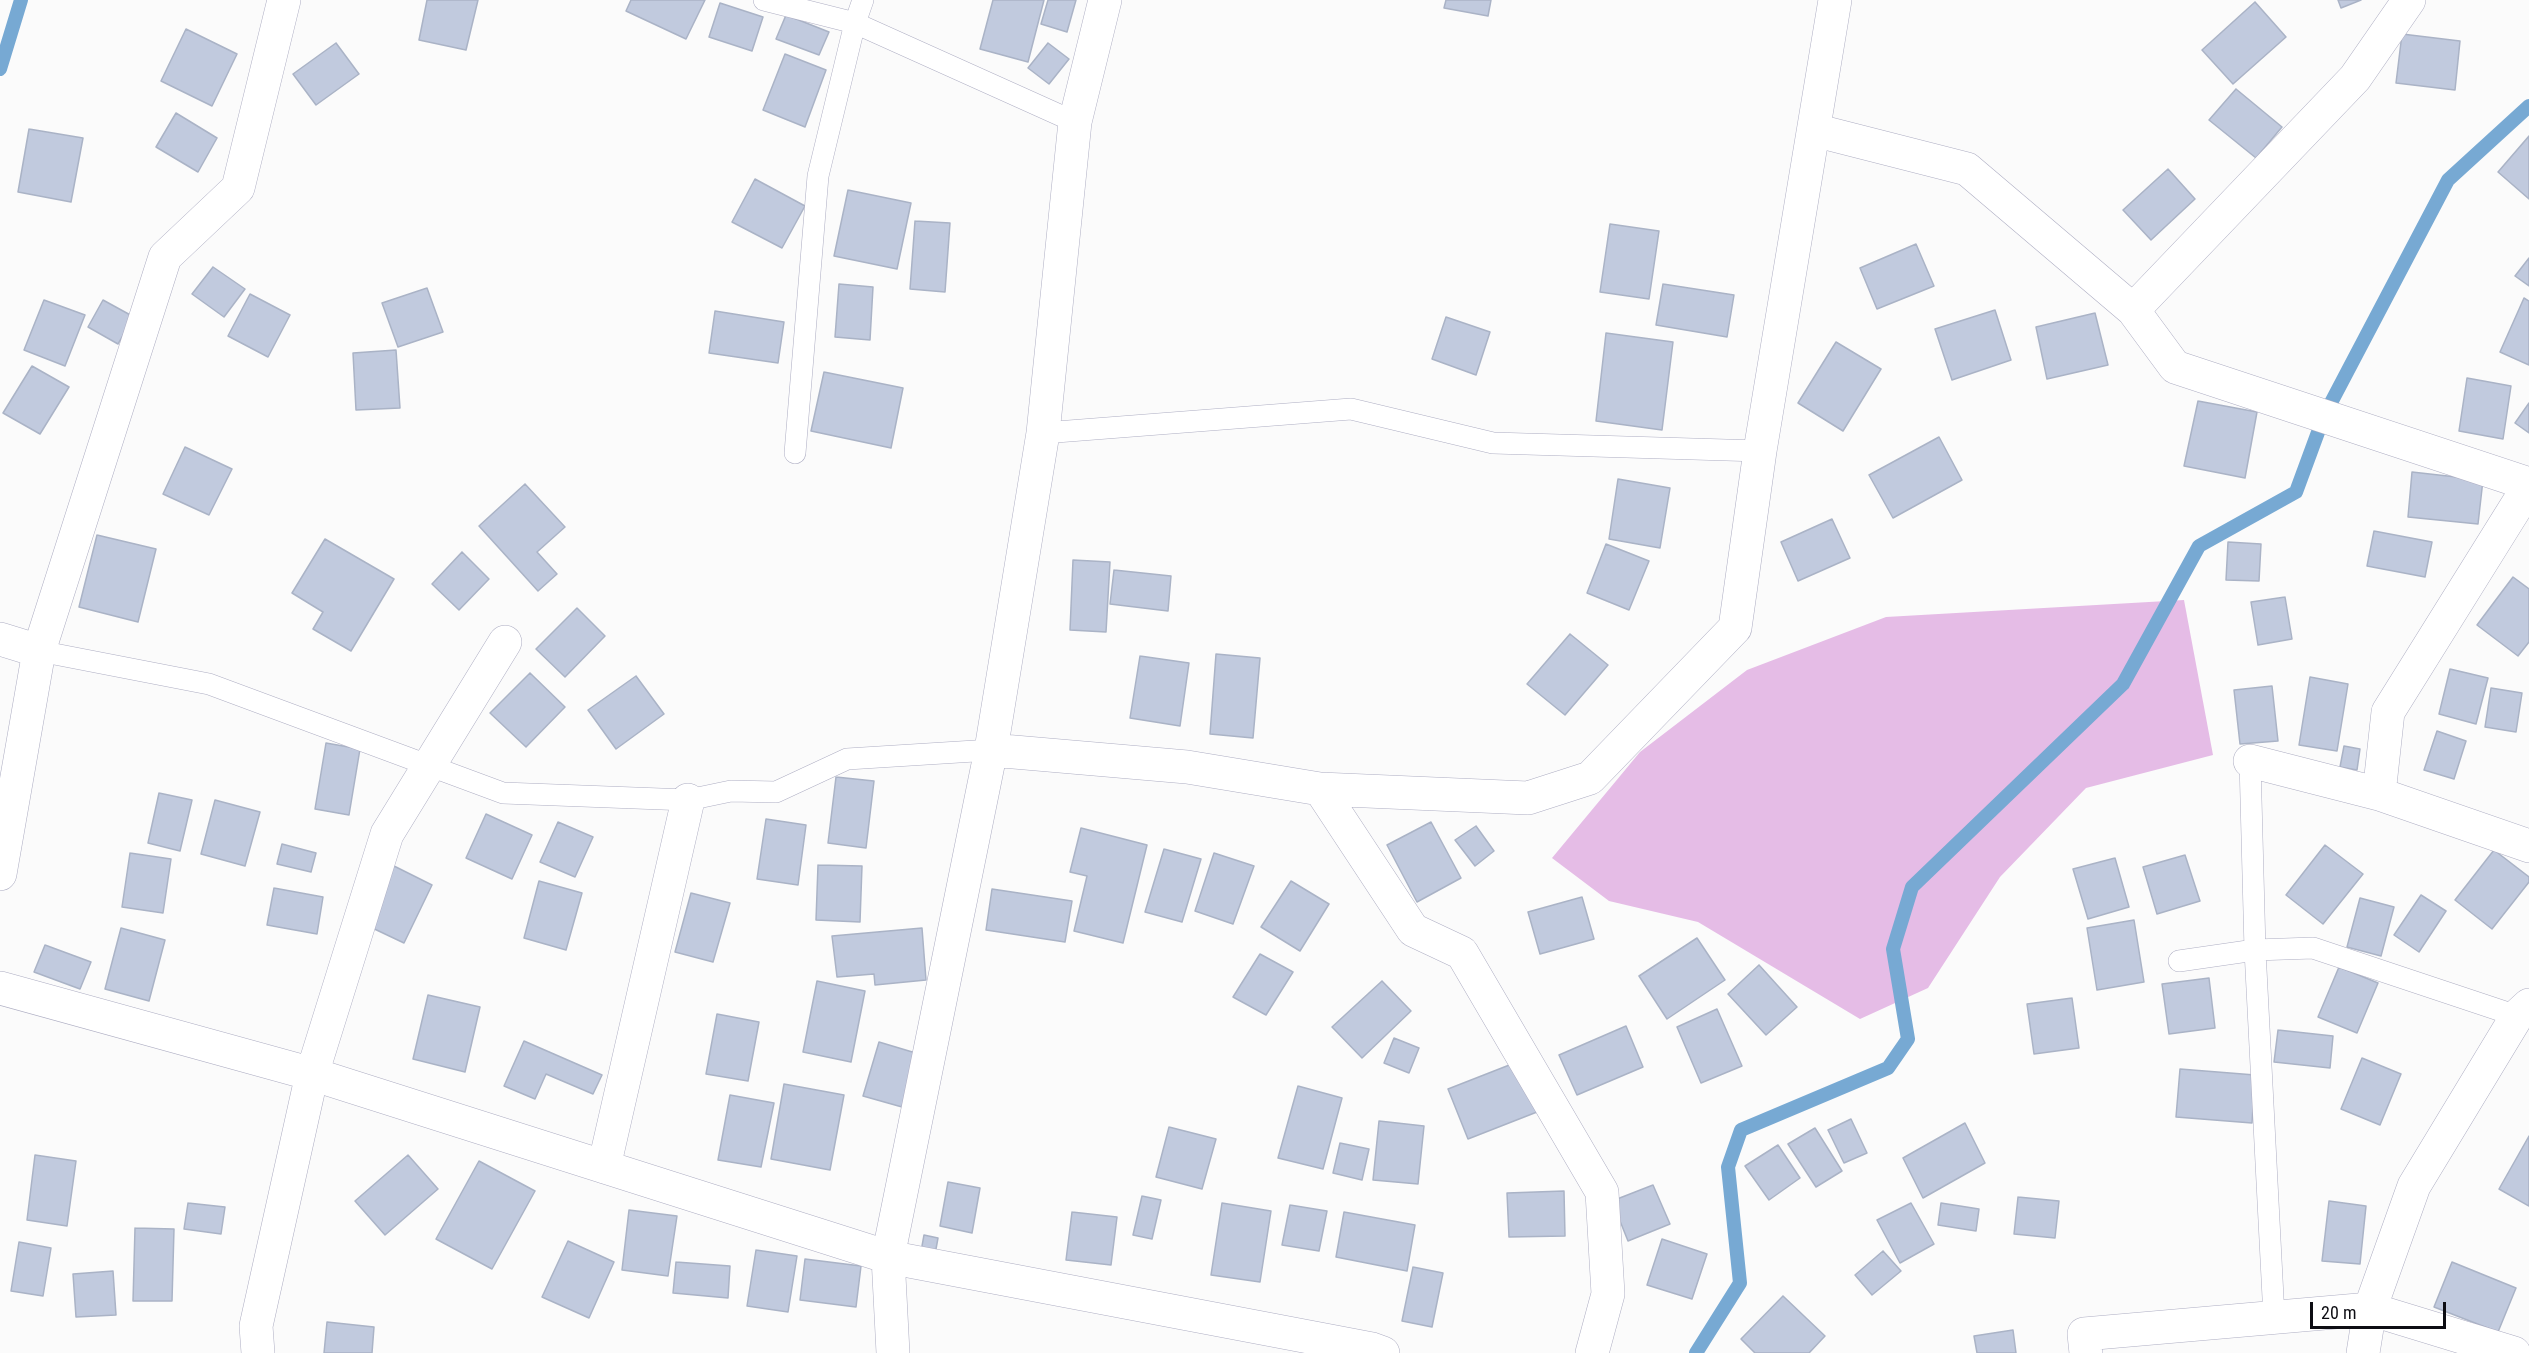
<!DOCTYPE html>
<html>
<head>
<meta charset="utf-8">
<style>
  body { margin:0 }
  #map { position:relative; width:2529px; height:1353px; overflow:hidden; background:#fbfbfb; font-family:"Roboto Condensed",sans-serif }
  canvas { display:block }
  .scale { position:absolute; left:2310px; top:1302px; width:136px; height:27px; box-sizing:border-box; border:3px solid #0d0d13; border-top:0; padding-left:8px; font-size:18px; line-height:21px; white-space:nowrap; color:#0d0d13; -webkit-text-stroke:4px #fff; paint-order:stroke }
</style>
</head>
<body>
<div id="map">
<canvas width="2529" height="1353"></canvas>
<div class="scale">20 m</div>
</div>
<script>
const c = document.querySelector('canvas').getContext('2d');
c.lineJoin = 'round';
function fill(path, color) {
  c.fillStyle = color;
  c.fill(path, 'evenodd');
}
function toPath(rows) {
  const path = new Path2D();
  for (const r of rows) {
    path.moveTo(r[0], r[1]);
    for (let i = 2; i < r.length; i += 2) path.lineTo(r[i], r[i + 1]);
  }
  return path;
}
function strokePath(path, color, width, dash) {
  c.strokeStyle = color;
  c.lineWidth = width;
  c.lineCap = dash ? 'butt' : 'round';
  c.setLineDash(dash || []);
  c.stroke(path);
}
fill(toPath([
  [2184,600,2213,755,2086,788,2000,877,1928,988,1860,1019,1698,922,1609,901,1552,858,1640,752,1747,670,1886,617]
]), '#e5bce6');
strokePath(toPath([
  [0,69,21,0],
  [1696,1353,1740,1283,1728,1167,1741,1130,1888,1068,1908,1039,1893,949,1912,887,2123,684,2199,546,2296,492,2324,416,2448,180,2529,106]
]), '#77a9d3', 14);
const building = toPath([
  [427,0,478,0,466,50,419,40,427,0],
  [631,0,705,0,686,39,626,11,631,0],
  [993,0,1044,0,1028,62,980,49,993,0],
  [1048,0,1076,0,1067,32,1041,24,1048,0],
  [1446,0,1491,0,1488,16,1444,8,1446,0],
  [2338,0,2361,0,2341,8,2338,0],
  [2255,2,2286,37,2233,84,2202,50,2255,2],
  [720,3,763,17,752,51,709,37,720,3],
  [786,15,829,32,819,55,776,39,786,15],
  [186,29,237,54,212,106,161,81,186,29],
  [2402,34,2460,41,2455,90,2396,83,2402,34],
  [336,43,359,74,316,105,293,74,336,43],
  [1048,43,1069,59,1049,84,1028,68,1048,43],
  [785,54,826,70,805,127,763,110,785,54],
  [2236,89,2282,127,2256,158,2209,120,2236,89],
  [176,113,217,138,198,172,156,147,176,113],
  [29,129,83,138,71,202,18,192,29,129],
  [2529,136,2529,199,2498,172,2529,136],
  [2168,169,2195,199,2151,240,2123,210,2168,169],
  [755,179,805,206,782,248,732,222,755,179],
  [848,190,911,203,897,269,834,256,848,190],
  [915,221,950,223,945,292,910,289,915,221],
  [1610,224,1659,231,1649,299,1600,292,1610,224],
  [1916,244,1934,286,1877,309,1860,268,1916,244],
  [2529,258,2529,286,2515,276,2529,258],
  [213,267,245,289,224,317,192,294,213,267],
  [839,284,873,287,870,340,835,337,839,284],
  [1663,284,1734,295,1727,337,1656,325,1663,284],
  [427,288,443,332,398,347,382,303,427,288],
  [250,294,290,315,268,357,228,336,250,294],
  [2524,298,2529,301,2529,365,2500,352,2524,298],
  [44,300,85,315,65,366,24,350,44,300],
  [103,300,134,317,118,344,88,327,103,300],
  [1995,310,2011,360,1952,380,1935,329,1995,310],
  [715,311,784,322,778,363,709,353,715,311],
  [2095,313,2108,365,2047,379,2036,327,2095,313],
  [1446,317,1490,332,1476,375,1432,359,1446,317],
  [1606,333,1673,342,1662,430,1596,421,1606,333],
  [1836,342,1881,369,1843,431,1798,403,1836,342],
  [396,350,400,408,356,410,353,353,396,350],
  [32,366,69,387,40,434,3,413,32,366],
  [824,372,903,388,891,448,811,431,824,372],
  [2467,378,2511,386,2503,439,2459,431,2467,378],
  [2198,401,2257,412,2245,478,2184,466,2198,401],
  [2529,403,2529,433,2515,423,2529,403],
  [1939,437,1962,480,1893,518,1869,475,1939,437],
  [185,447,232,469,209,515,163,494,185,447],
  [2412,472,2483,480,2478,524,2408,517,2412,472],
  [1618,479,1670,488,1660,548,1609,539,1618,479],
  [525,484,565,527,537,552,557,574,538,591,479,526,525,484],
  [1832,519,1850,558,1798,581,1781,542,1832,519],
  [2374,531,2432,542,2425,577,2367,566,2374,531],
  [97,535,156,549,138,622,79,607,97,535],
  [325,539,394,579,351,651,313,629,323,612,292,593,325,539],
  [2228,542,2261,544,2259,581,2226,580,2228,542],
  [1606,544,1649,561,1629,610,1587,593,1606,544],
  [462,552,489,579,459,610,432,584,462,552],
  [1073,560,1110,562,1106,632,1070,630,1073,560],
  [1114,570,1171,576,1168,611,1110,604,1114,570],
  [2513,577,2529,589,2529,642,2518,656,2477,625,2513,577],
  [2285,597,2292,639,2258,645,2251,602,2285,597],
  [577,608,605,636,565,677,536,649,577,608],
  [1570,634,1608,665,1565,715,1527,684,1570,634],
  [1216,654,1260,658,1253,738,1210,734,1216,654],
  [1140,656,1189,663,1180,726,1130,718,1140,656],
  [2450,669,2488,678,2476,724,2439,714,2450,669],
  [530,673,565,707,526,747,490,713,530,673],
  [636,676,664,714,616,749,588,710,636,676],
  [2310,677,2348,684,2337,751,2299,745,2310,677],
  [2272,686,2278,741,2240,744,2234,690,2272,686],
  [2491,688,2522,693,2516,732,2485,727,2491,688],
  [2437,731,2466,741,2454,779,2424,770,2437,731],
  [326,743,360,749,349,815,315,809,326,743],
  [2344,746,2360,749,2357,770,2340,767,2344,746],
  [836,777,874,781,866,848,828,843,836,777],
  [159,793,192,800,180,851,148,843,159,793],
  [215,800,260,812,245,866,201,854,215,800],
  [486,814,532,835,512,879,466,858,486,814],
  [766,819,806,825,798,885,757,879,766,819],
  [558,822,593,837,575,877,540,862,558,822],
  [1431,822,1461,878,1417,902,1387,845,1431,822],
  [1476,826,1494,851,1475,866,1455,840,1476,826],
  [1081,828,1147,845,1123,943,1074,931,1087,876,1070,872,1081,828],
  [282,844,316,853,311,872,277,864,282,844],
  [2325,845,2363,874,2323,924,2286,895,2325,845],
  [1164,849,1201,859,1182,922,1145,912,1164,849],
  [2494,850,2529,877,2529,882,2492,929,2455,900,2494,850],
  [130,853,171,859,163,913,122,907,130,853],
  [1214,853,1254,866,1233,924,1195,911,1214,853],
  [2185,855,2200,901,2157,914,2143,867,2185,855],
  [2115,858,2129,907,2088,919,2073,869,2115,858],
  [818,865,862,866,860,922,816,920,818,865],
  [394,866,432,885,404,943,366,925,394,866],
  [539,881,582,893,566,950,524,938,539,881],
  [1291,881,1329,904,1300,951,1261,927,1291,881],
  [274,888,323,897,317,934,267,925,274,888],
  [992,889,1072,901,1065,942,986,930,992,889],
  [691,893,730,903,713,962,675,952,691,893],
  [2421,895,2446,911,2419,952,2394,935,2421,895],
  [1582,897,1594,939,1540,954,1528,912,1582,897],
  [2360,898,2394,907,2381,956,2347,947,2360,898],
  [2134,920,2144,982,2097,990,2087,928,2134,920],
  [121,928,165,940,149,1001,105,989,121,928],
  [922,928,926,980,875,985,874,974,837,977,832,936,922,928],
  [1697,938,1725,980,1667,1019,1639,976,1697,938],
  [45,945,91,962,80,989,34,972,45,945],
  [1260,954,1293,972,1266,1015,1233,997,1260,954],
  [1759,965,1797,1007,1766,1035,1728,994,1759,965],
  [2339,967,2378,983,2357,1033,2318,1017,2339,967],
  [2209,978,2215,1028,2169,1034,2162,984,2209,978],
  [817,981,865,991,851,1062,803,1052,817,981],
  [1382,981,1411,1011,1362,1058,1332,1027,1382,981],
  [428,995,480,1007,465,1072,413,1059,428,995],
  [2072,998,2079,1048,2034,1054,2027,1004,2072,998],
  [1717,1009,1742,1066,1701,1083,1677,1027,1717,1009],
  [717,1014,759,1022,748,1081,706,1074,717,1014],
  [1626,1026,1643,1067,1577,1095,1559,1055,1626,1026],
  [2278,1030,2333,1036,2330,1068,2274,1062,2278,1030],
  [1394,1038,1419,1048,1409,1073,1384,1063,1394,1038],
  [524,1041,602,1075,593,1094,546,1074,535,1099,504,1086,524,1041],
  [879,1042,919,1054,902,1107,863,1096,879,1042],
  [2362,1058,2401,1074,2380,1125,2341,1109,2362,1058],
  [1517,1062,1537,1112,1468,1139,1448,1089,1517,1062],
  [2180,1069,2255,1075,2252,1123,2176,1117,2180,1069],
  [784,1084,844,1095,830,1170,771,1159,784,1084],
  [1298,1086,1342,1098,1323,1169,1278,1158,1298,1086],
  [730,1095,774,1103,761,1167,718,1160,730,1095],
  [1851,1119,1867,1153,1844,1163,1828,1130,1851,1119],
  [1379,1121,1424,1126,1418,1184,1373,1180,1379,1121],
  [1965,1123,1985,1163,1923,1198,1903,1158,1965,1123],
  [1169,1127,1216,1139,1202,1189,1156,1177,1169,1127],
  [1815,1128,1842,1171,1816,1187,1788,1144,1815,1128],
  [2529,1136,2529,1206,2499,1189,2529,1136],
  [1340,1143,1369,1149,1362,1180,1333,1173,1340,1143],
  [1778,1145,1800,1178,1769,1200,1745,1166,1778,1145],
  [35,1155,76,1161,67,1226,27,1220,35,1155],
  [408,1155,438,1189,385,1235,355,1201,408,1155],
  [479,1161,535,1191,492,1269,436,1239,479,1161],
  [948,1182,980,1188,972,1233,940,1226,948,1182],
  [1653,1185,1670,1224,1628,1241,1612,1201,1653,1185],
  [1564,1191,1565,1236,1509,1237,1507,1193,1564,1191],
  [1142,1196,1161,1200,1152,1239,1133,1235,1142,1196],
  [2018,1197,2059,1201,2055,1238,2014,1234,2018,1197],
  [2329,1201,2366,1206,2360,1264,2322,1261,2329,1201],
  [188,1203,225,1207,221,1234,184,1229,188,1203],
  [1222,1203,1271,1211,1260,1282,1211,1275,1222,1203],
  [1911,1203,1934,1244,1900,1263,1877,1220,1911,1203],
  [1941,1203,1979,1209,1976,1231,1938,1225,1941,1203],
  [1290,1205,1327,1211,1319,1251,1282,1245,1290,1205],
  [629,1210,677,1216,668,1276,622,1270,629,1210],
  [1072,1212,1117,1217,1111,1265,1066,1260,1072,1212],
  [1344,1212,1415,1225,1407,1271,1336,1257,1344,1212],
  [135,1228,174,1229,172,1301,133,1301,135,1228],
  [924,1235,938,1238,934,1260,920,1257,924,1235],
  [1662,1239,1707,1254,1692,1299,1647,1285,1662,1239],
  [568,1241,614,1262,589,1318,542,1297,568,1241],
  [19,1242,51,1248,43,1296,11,1291,19,1242],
  [756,1250,797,1256,788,1312,747,1306,756,1250],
  [1883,1251,1901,1271,1872,1295,1855,1275,1883,1251],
  [805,1259,861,1266,856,1307,800,1300,805,1259],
  [676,1262,730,1266,728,1298,673,1293,676,1262],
  [2452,1262,2516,1288,2498,1332,2434,1307,2452,1262],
  [1413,1267,1443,1273,1432,1327,1402,1321,1413,1267],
  [113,1271,116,1315,76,1317,73,1274,113,1271],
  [1783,1296,1825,1336,1809,1353,1755,1353,1741,1339,1783,1296],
  [327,1322,374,1327,372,1353,324,1353,327,1322],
  [2013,1330,2016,1353,1977,1353,1974,1336,2013,1330]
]);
fill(building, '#c1cade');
strokePath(building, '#aab3c6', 1.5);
const service = toPath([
  [764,0,855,23,1075,122],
  [1043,433,1351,409,1493,443,1760,451],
  [795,453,818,176,855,23,863,0],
  [39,651,209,684,503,793,688,800,731,791,776,792,847,759,991,750],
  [2250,761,2255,950,2274,1317],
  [2179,961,2255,950,2313,948,2517,1016]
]);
const minor = toPath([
  [1814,130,1967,169,2133,310,2175,367,2529,484],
  [2133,310,2355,78,2409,0],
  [0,639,39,651],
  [991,750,1187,767,1320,789,1528,798,1590,778,1735,628,1760,451,1835,0],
  [2250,761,2379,794,2529,846],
  [1320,789,1413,930,1462,953,1602,1192,1608,1294,1592,1353],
  [2379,794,2388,712,2529,486],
  [0,874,39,651,165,257,238,188,284,0],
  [0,988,312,1074,888,1257,1372,1349,1383,1353],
  [604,1167,688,800],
  [258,1353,256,1326,312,1074,387,834,505,642],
  [893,1353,888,1257,991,750,1043,433,1075,122,1105,0],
  [2086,1353,2084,1334,2370,1309,2514,1353],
  [2363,1353,2370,1309,2414,1186,2517,1016,2529,1005]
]);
strokePath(service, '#aeaec3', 22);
strokePath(minor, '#aeaec3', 34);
strokePath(service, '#fff', 21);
strokePath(minor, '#fff', 33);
</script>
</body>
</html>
